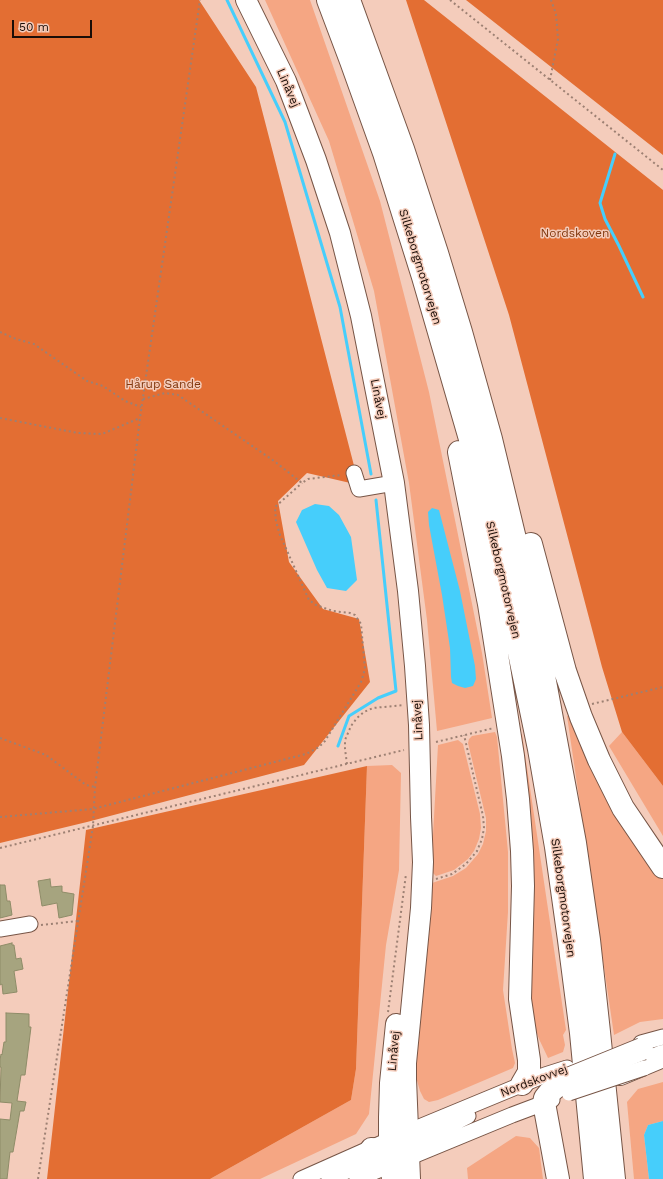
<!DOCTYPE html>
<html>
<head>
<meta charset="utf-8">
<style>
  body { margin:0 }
  #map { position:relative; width:663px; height:1179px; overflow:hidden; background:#f4ccbb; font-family:"Work Sans",sans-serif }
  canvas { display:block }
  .scale { position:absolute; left:12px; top:20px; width:80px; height:18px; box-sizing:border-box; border:2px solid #1a0d07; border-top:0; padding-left:5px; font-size:12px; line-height:14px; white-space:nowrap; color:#1a0d07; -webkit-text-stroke:3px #f4ccbb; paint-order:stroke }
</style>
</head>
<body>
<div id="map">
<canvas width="663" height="1179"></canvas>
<div class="scale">50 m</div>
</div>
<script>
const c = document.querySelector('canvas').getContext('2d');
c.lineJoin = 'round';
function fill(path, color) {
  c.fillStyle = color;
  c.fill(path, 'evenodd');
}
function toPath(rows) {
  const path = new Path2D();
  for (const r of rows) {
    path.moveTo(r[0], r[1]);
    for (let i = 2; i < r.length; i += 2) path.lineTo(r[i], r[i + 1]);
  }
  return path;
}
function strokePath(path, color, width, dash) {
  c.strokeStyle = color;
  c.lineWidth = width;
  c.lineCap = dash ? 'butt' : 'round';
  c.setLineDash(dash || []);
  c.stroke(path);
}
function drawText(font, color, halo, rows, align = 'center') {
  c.font = font + ' "Work Sans",sans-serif';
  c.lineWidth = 3;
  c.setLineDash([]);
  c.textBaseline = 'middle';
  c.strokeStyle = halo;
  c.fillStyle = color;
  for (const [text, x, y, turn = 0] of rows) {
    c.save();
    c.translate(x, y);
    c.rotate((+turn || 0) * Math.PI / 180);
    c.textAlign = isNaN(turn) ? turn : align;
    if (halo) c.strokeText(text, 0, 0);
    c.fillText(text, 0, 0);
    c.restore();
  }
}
fill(toPath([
  [265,0,310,0,380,201,429,392,482,653,492,718,437,731,427,620,409,483,374,291,329,141],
  [567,716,575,716,663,878,663,1019,640,1022,614,1035],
  [495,732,497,737,508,852,508,912,503,990,512,1049,515,1063,513,1068,438,1100,429,1102,424,1099,420,1091,416,1077,416,1067,424,957,432,883,453,876,466,868,478,854,483,844,486,831,486,818,468,743,469,739,472,736],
  [622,732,663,786,663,836,609,746],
  [517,734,522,734,566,1030,563,1035,565,1045,563,1052,548,1058,539,1039,532,1019,529,986],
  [458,740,463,744,480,814,481,828,479,839,474,851,468,859,454,870,436,876,431,871,438,745],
  [392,765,401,773,399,870,386,945,369,1114,356,1134,260,1179,210,1179,351,1100,356,1069,367,766],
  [663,1082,663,1121,648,1125,644,1135,649,1179,634,1179,627,1102,638,1089],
  [516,1136,530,1138,539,1148,543,1179,468,1179,467,1168]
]), '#f5a683');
fill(toPath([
  [0,0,199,0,256,87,359,485,307,473,278,501,289,562,323,609,359,619,370,682,304,765,87,822,0,843],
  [406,0,424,0,663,190,663,786,622,732,602,667,509,315],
  [466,0,663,0,663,155],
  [367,766,356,1069,351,1100,210,1179,47,1179,86,830]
]), '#e36e33');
fill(toPath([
  [315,504,329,506,339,515,351,537,357,580,346,591,327,588,317,570,296,522,302,510],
  [432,508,439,510,460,591,475,666,476,679,473,686,465,688,458,686,452,683,451,677,450,648,442,595,429,525,428,512],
  [663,1121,663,1179,649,1179,644,1135,648,1125]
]), '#46cefb');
strokePath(toPath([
  [227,0,285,122,340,307,371,474],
  [615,154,600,203,605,219,619,246,643,297],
  [338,746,349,716,378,698,396,691,376,500]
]), '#46cefb', 3);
const building = toPath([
  [50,879,51,887,62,886,62,892,74,894,72,915,59,918,57,903,42,906,38,881,50,879],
  [0,885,5,885,7,901,10,901,12,915,0,918,0,885],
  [12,943,12,945,14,945,16,959,21,958,23,969,14,971,17,992,3,994,2,984,0,985,0,946,12,943],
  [6,1013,29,1014,29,1027,31,1027,25,1075,21,1075,17,1101,26,1102,24,1111,20,1111,13,1152,10,1152,7,1179,0,1179,0,1119,10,1120,12,1103,0,1102,1,1067,0,1067,0,1060,1,1054,2,1055,4,1042,6,1042,6,1013]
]);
fill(building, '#a6a47f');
strokePath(building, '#8e8c68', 1);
const minor = toPath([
  [354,473,359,489,394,483],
  [0,929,30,924],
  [641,1043,663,1037],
  [403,1152,440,1130,468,1116],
  [301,1179,400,1135,545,1075,567,1068],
  [329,1179,394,1150],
  [357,1179,512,1115,552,1100]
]);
const major = toPath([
  [246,0,286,81,316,160,340,233,361,316,394,483,408,591,415,666,419,725,421,817,423,862,421,908,406,1063,406,1079,410,1179],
  [371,1148,384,1149,389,1152,396,1162],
  [392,1179,389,1152,389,1117,390,1083,396,1024]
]);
const highway = toPath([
  [328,0,351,61,384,153,423,277,472,446,498,551,539,749,556,847,569,940,581,1033,595,1179],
  [349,0,403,149,437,253,461,332,491,439,517,547,539,649,575,843,589,940,599,1032,614,1179],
  [459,452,489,604,513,756,518,799,522,851,523,886,520,999,529,1060,529,1072,522,1084],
  [531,544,565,671,581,717,599,760,623,808,663,867],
  [620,1074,663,1056],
  [558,1179,544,1103,545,1098,549,1093,560,1084,568,1079]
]);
strokePath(minor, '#775546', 17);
strokePath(major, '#775546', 22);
strokePath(highway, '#775546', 24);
strokePath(toPath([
  [450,0,663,170],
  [550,80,558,39,556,14,551,0],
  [0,332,16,339,34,344,87,381,103,386,125,401,141,407],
  [143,399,165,393,178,395,274,461,302,483,308,479,341,475],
  [0,418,78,433,102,434,140,418],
  [592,704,663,687],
  [0,738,46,755,86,785,95,787],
  [436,742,494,728],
  [347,764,345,749,345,740,351,726,357,718,364,712,373,708,404,705],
  [0,817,93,809,306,754,319,747,325,741,361,682,365,669,361,624,355,615,350,613,333,611,316,605,309,600,280,535,276,522,275,507,302,483],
  [0,848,404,750],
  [436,879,452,874,466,864,477,851,482,839,484,828,483,816,464,735],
  [41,925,78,921],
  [388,1012,406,874],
  [38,1179,93,826,95,787,140,418,200,0]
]), '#9d8073', 2, [2, 3]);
strokePath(minor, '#fff', 15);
strokePath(major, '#fff', 20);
strokePath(highway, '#fff', 22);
const minorBridge = toPath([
  [569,1093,644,1068]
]);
const highwayBridge = toPath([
  [568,1079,642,1049]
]);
strokePath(minorBridge, '#775546', 17, []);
strokePath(highwayBridge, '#775546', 24, []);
strokePath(minorBridge, '#fff', 15);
strokePath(highwayBridge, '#fff', 22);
drawText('12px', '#1a0d07', '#f4ccbb', [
  ["Linåvej",288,88,67],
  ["Silkeborgmotorvejen",420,267,73],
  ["Linåvej",378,399,79],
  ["Silkeborgmotorvejen",503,580,77],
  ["Linåvej",418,720,-93],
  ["Silkeborgmotorvejen",563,898,82],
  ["Linåvej",394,1051,-85],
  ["Nordskovvej",534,1081,-21]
]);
drawText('12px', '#82370d', '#f4ccbb', [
  ["Nordskoven",575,233],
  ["Hårup Sande",163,384]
]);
</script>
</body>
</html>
